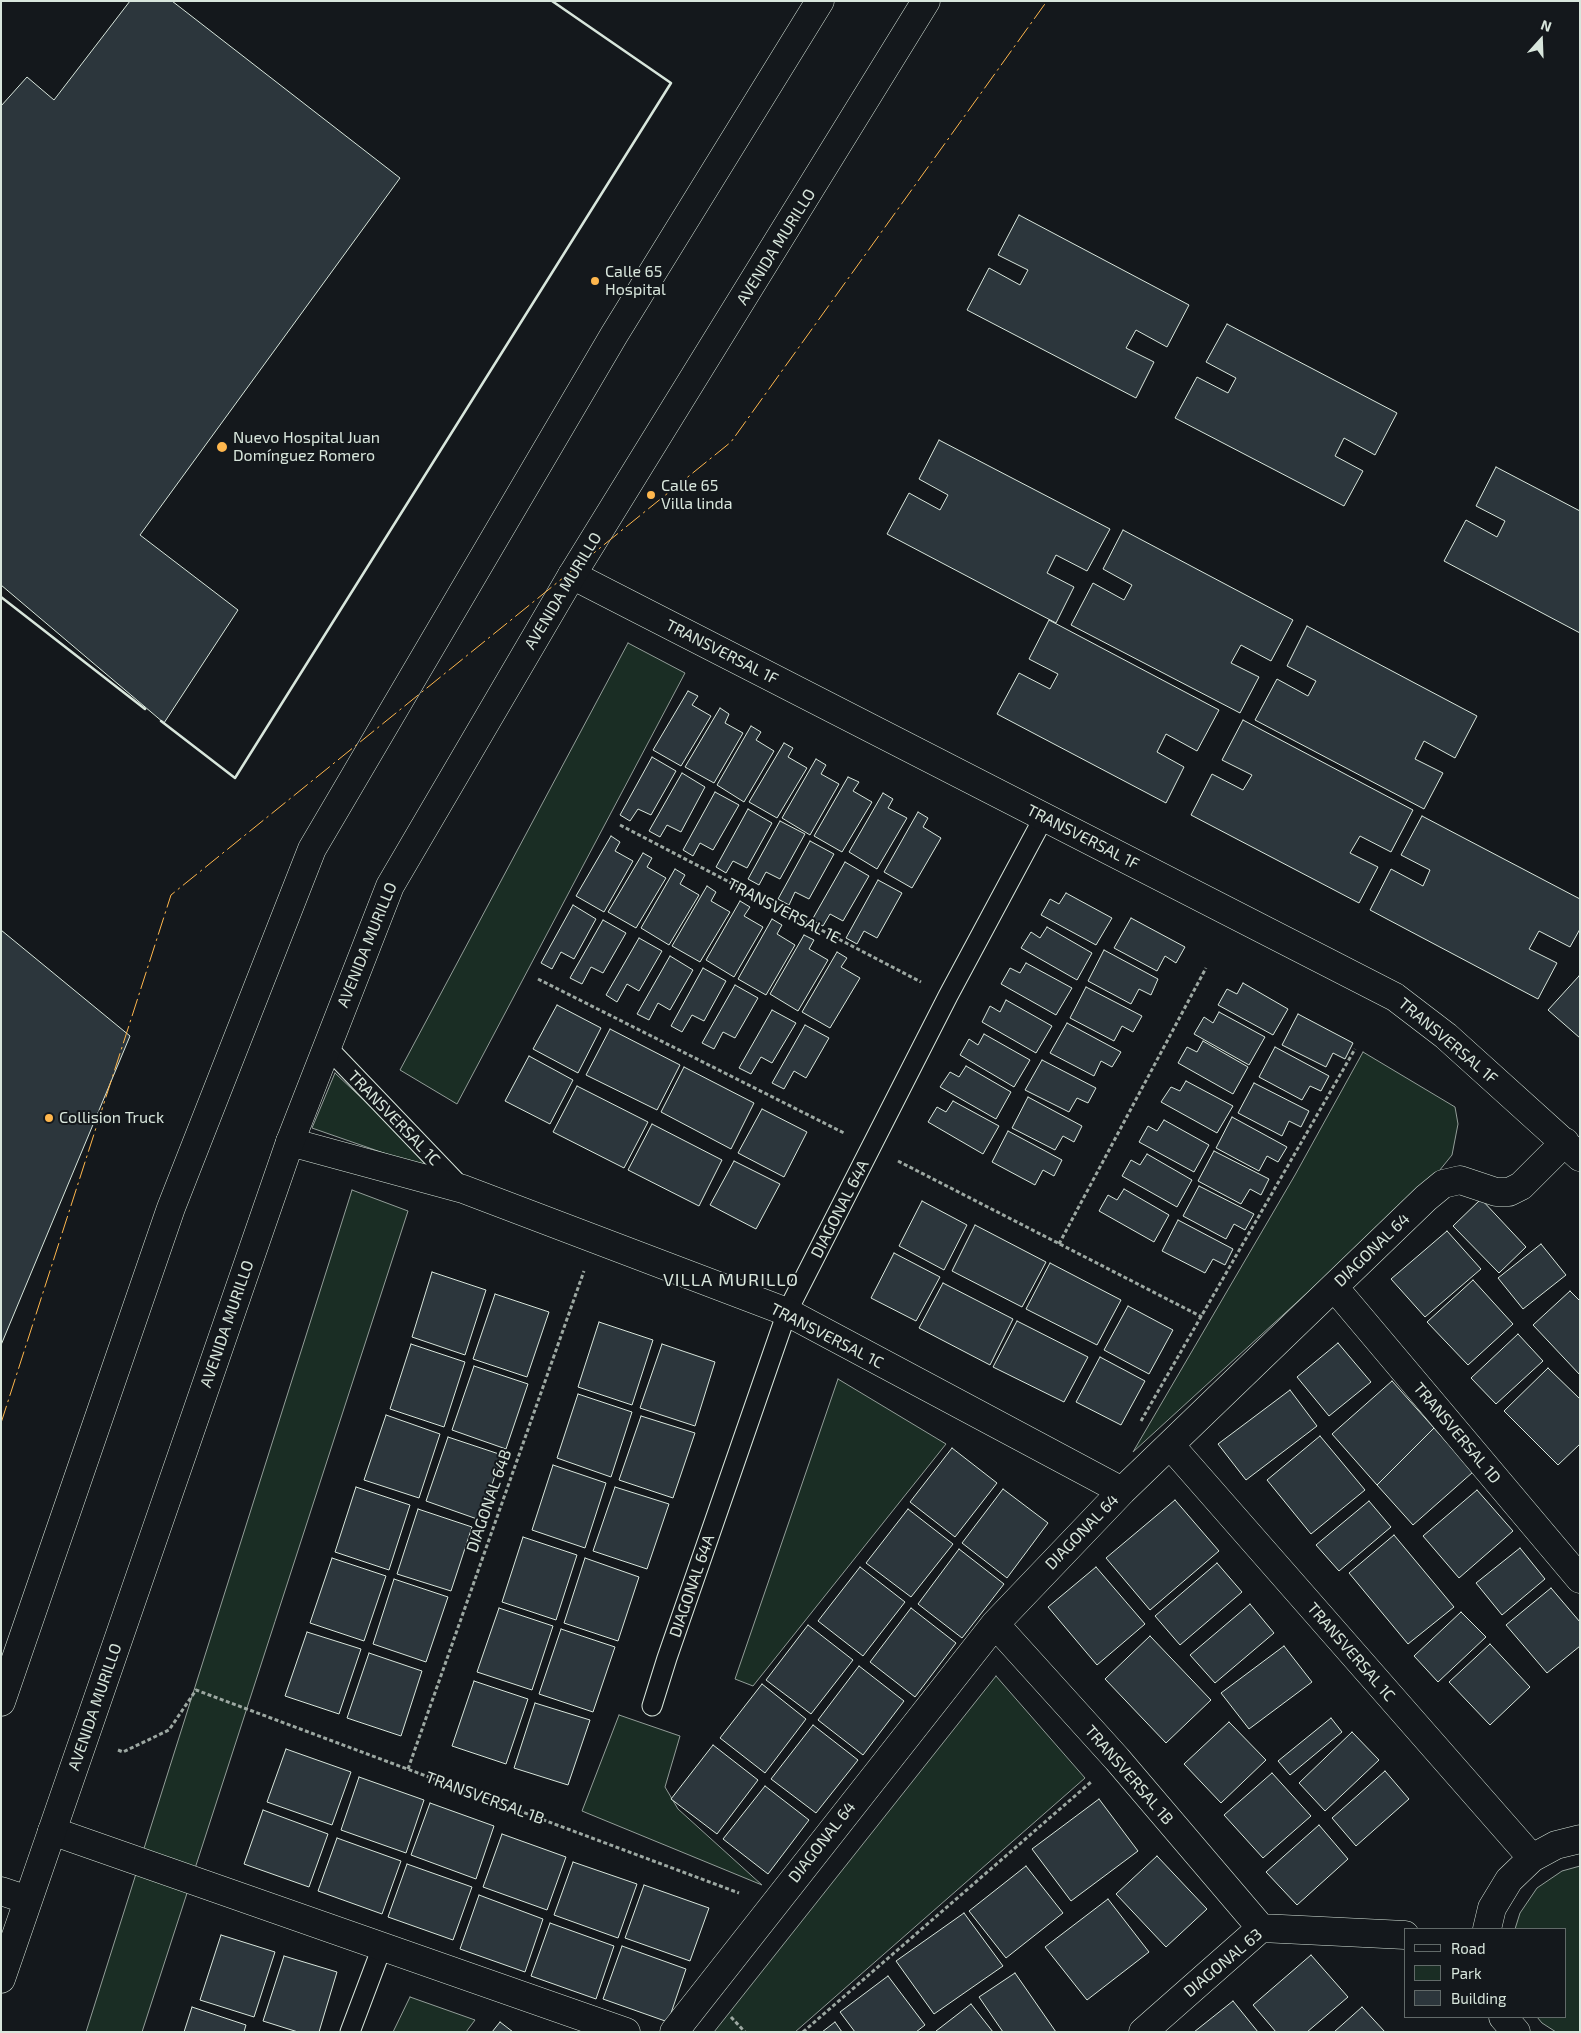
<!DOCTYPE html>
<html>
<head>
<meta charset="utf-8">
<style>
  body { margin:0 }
  #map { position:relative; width:1581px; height:2033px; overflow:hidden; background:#14181c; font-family:"Exo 2",sans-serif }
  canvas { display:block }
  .frame { position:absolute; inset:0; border:2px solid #d8e6dc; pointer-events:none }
  .legend { position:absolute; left:1404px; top:1928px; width:162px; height:90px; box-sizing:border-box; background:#14181c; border:1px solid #626a69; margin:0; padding:6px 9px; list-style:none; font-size:15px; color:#d8e6dc }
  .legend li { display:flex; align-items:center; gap:10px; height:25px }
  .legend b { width:25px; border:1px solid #626a69 }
  .north { position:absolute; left:1516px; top:15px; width:50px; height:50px; -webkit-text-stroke:4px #14181c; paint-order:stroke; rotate:20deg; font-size:14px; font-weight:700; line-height:20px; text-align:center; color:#d8e6dc }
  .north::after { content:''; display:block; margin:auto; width:18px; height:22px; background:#d8e6dc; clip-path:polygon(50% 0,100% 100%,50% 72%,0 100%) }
</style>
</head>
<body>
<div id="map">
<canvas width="1581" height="2033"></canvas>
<div class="frame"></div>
<ul class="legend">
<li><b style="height:6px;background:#14181c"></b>Road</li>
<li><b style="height:14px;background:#1a2d24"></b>Park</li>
<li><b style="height:14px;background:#2c363c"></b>Building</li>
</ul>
<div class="north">N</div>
</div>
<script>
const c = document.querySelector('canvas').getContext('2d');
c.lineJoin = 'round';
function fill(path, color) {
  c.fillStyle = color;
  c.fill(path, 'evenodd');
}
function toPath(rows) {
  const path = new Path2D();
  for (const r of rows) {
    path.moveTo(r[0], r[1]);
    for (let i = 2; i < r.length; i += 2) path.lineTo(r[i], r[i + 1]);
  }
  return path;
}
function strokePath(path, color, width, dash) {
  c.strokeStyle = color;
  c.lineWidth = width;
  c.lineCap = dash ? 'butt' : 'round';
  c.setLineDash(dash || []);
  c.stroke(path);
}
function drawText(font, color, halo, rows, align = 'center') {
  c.font = font + ' "Exo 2",sans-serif';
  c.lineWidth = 4;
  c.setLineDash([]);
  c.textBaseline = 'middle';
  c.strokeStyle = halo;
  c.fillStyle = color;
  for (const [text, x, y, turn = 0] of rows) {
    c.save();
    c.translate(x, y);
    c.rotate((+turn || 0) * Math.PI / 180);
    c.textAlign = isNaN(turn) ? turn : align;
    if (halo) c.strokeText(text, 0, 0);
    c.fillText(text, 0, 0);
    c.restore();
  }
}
const green = toPath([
  [628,643,685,673,457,1104,400,1070,628,643],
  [1363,1052,1455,1107,1458,1124,1452,1155,1435,1176,1133,1452,1295,1175,1363,1052],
  [335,1073,441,1173,312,1128,335,1073],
  [352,1190,408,1211,142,2032,86,2032,352,1190],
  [838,1379,946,1444,753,1686,735,1679,838,1379],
  [996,1676,1085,1778,795,2032,714,2032,996,1676],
  [619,1715,680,1736,665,1787,678,1809,762,1885,582,1811,619,1715],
  [1580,1866,1580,2032,1556,2032,1542,2023,1537,2017,1565,2017,1565,1929,1515,1929,1520,1913,1537,1888,1562,1871,1580,1866],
  [410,1997,475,2020,466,2032,393,2032,410,1997]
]);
fill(green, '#1a2d24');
strokePath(green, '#939e99', 1);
const building = toPath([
  [130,1,172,1,400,178,140,535,238,610,164,723,1,585,1,106,27,77,54,100,130,1],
  [1019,215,1189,305,1167,347,1136,330,1126,348,1154,362,1136,398,967,310,989,268,1020,285,1028,270,998,255,1019,215],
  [1227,324,1397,413,1375,455,1344,438,1335,456,1363,471,1344,506,1175,418,1197,377,1228,393,1236,378,1206,362,1227,324],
  [939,440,1110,529,1087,571,1056,555,1047,573,1074,587,1056,623,887,534,909,493,940,510,948,495,919,479,939,440],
  [1496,467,1580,511,1580,633,1444,561,1466,520,1497,537,1505,521,1476,506,1496,467],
  [1123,530,1293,620,1271,661,1241,645,1231,663,1259,677,1240,713,1071,625,1093,583,1124,600,1132,585,1103,569,1123,530],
  [1049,620,1219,710,1197,751,1166,734,1157,752,1184,767,1166,803,997,714,1019,673,1050,689,1058,674,1029,659,1049,620],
  [1307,626,1477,716,1455,758,1424,741,1415,759,1443,773,1424,809,1255,720,1277,679,1308,696,1316,681,1287,666,1307,626],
  [688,691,698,696,692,705,711,716,681,766,653,750,688,691],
  [720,708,729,714,725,723,743,733,714,783,685,767,720,708],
  [1243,720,1413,810,1391,852,1360,836,1350,853,1378,867,1359,903,1191,815,1212,774,1243,790,1252,775,1222,760,1243,720],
  [751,726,761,732,756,740,774,751,744,802,717,785,751,726],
  [784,743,793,748,788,757,807,768,777,818,749,802,784,743],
  [652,757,676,771,651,815,638,809,630,821,620,815,652,757],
  [816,759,826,765,821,774,839,784,810,835,782,818,816,759],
  [682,773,705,787,681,832,667,825,660,837,649,831,682,773],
  [848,777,859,782,853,791,872,802,842,852,814,836,848,777],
  [715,792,739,805,713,850,700,843,693,856,683,850,715,792],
  [883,793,893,799,888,808,907,818,877,869,849,852,883,793],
  [748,809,772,823,747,868,733,861,726,873,716,867,748,809],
  [918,812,928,818,923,827,941,838,912,888,884,872,918,812],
  [1422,816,1580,899,1580,929,1570,947,1539,931,1529,949,1557,963,1538,999,1370,910,1391,869,1423,886,1430,870,1401,855,1422,816],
  [780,821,805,834,780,879,766,872,759,885,748,879,780,821],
  [611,836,620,842,615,851,633,861,604,912,576,896,611,836],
  [810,841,834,854,809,899,795,892,789,905,778,899,810,841],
  [643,853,652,858,647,867,666,878,636,928,608,912,643,853],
  [845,862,869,876,843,921,830,914,823,926,812,920,845,862],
  [675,869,685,875,680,884,699,895,669,945,641,928,675,869],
  [878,880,902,893,877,938,864,931,857,944,846,938,878,880],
  [707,886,716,892,711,901,730,912,700,962,672,946,707,886],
  [1066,893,1112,918,1096,945,1041,915,1050,899,1059,904,1066,893],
  [740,901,750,907,744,916,763,927,734,977,706,960,740,901],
  [573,905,596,919,574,959,561,952,552,969,541,963,573,905],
  [1131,918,1185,947,1176,963,1165,956,1157,971,1114,948,1131,918],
  [772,919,782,925,777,934,795,945,766,995,738,979,772,919],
  [603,920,626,933,603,973,591,967,582,984,570,978,603,920],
  [1047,927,1092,953,1077,980,1021,948,1031,932,1040,938,1047,927],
  [1,930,130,1036,1,1345,1,930],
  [804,935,814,940,809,949,828,960,798,1011,770,994,804,935],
  [639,938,662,951,639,991,627,984,617,1002,606,995,639,938],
  [1104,950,1158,979,1151,995,1139,989,1131,1004,1088,981,1104,950],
  [837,952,847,958,841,967,860,978,830,1028,802,1012,837,952],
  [670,956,693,970,670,1010,658,1003,649,1020,637,1014,670,956],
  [1026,963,1072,988,1056,1015,1001,984,1010,968,1020,973,1026,963],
  [703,968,726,981,704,1021,692,1015,682,1032,671,1026,703,968],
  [1579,976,1580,977,1580,1038,1548,1010,1579,976],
  [1243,983,1288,1009,1273,1035,1218,1005,1227,989,1237,994,1243,983],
  [735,985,758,998,735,1038,723,1032,714,1049,702,1043,735,985],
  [1086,987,1142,1016,1133,1032,1122,1026,1114,1041,1070,1018,1086,987],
  [1006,1000,1052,1026,1036,1053,982,1022,990,1006,1000,1012,1006,1000],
  [557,1005,601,1028,578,1073,533,1049,557,1005],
  [772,1010,796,1023,772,1063,761,1057,751,1074,739,1068,772,1010],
  [1219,1012,1265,1037,1249,1065,1194,1034,1204,1017,1213,1023,1219,1012],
  [1298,1014,1353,1043,1345,1059,1333,1053,1326,1067,1282,1045,1298,1014],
  [1067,1023,1121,1052,1112,1067,1101,1061,1094,1076,1050,1053,1067,1023],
  [805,1025,829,1038,806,1078,794,1071,784,1089,772,1083,805,1025],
  [610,1029,680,1065,657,1110,586,1075,610,1029],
  [984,1034,1030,1060,1014,1087,960,1055,969,1039,978,1045,984,1034],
  [1203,1041,1248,1067,1233,1094,1178,1063,1187,1047,1197,1052,1203,1041],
  [1275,1047,1329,1076,1321,1091,1310,1086,1302,1100,1259,1077,1275,1047],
  [529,1056,573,1080,550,1124,505,1101,529,1056],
  [1042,1060,1096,1088,1088,1103,1077,1098,1069,1112,1025,1090,1042,1060],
  [966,1066,1011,1092,996,1119,940,1087,950,1072,959,1077,966,1066],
  [684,1067,754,1103,731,1149,661,1112,684,1067],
  [1186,1081,1233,1106,1217,1133,1161,1102,1171,1087,1180,1091,1186,1081],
  [1254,1083,1309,1111,1301,1127,1289,1121,1282,1136,1238,1113,1254,1083],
  [577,1086,648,1122,624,1168,553,1132,577,1086],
  [1028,1097,1082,1126,1074,1142,1063,1136,1055,1150,1012,1128,1028,1097],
  [953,1101,999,1126,983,1154,928,1122,937,1107,946,1112,953,1101],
  [762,1109,807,1132,784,1177,738,1153,762,1109],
  [1232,1117,1287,1147,1278,1162,1267,1156,1259,1171,1216,1148,1232,1117],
  [1164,1120,1209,1145,1194,1172,1139,1142,1148,1126,1157,1131,1164,1120],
  [652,1124,722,1160,699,1206,628,1170,652,1124],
  [1008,1131,1062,1160,1054,1176,1043,1170,1035,1185,992,1162,1008,1131],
  [1214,1151,1269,1179,1261,1195,1250,1189,1241,1204,1198,1181,1214,1151],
  [1147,1154,1192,1180,1177,1207,1122,1176,1131,1160,1140,1165,1147,1154],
  [734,1161,780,1184,756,1229,710,1205,734,1161],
  [1199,1186,1254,1214,1245,1230,1234,1224,1226,1239,1183,1216,1199,1186],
  [1124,1189,1169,1215,1154,1242,1099,1211,1108,1195,1117,1200,1124,1189],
  [1481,1199,1526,1247,1499,1273,1453,1226,1481,1199],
  [922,1201,967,1225,944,1270,899,1246,922,1201],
  [1178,1220,1233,1249,1225,1265,1213,1259,1205,1273,1162,1251,1178,1220],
  [975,1225,1046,1262,1022,1307,952,1271,975,1225],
  [1447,1231,1481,1269,1425,1317,1391,1279,1447,1231],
  [1541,1244,1566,1275,1523,1309,1498,1278,1541,1244],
  [894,1253,940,1277,916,1321,871,1298,894,1253],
  [1050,1263,1121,1300,1097,1345,1026,1309,1050,1263],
  [432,1272,486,1290,465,1355,412,1337,432,1272],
  [1473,1280,1513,1324,1468,1365,1427,1322,1473,1280],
  [943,1283,1013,1319,990,1365,919,1328,943,1283],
  [1570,1291,1580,1301,1580,1375,1533,1325,1570,1291],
  [495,1294,549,1312,527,1377,473,1359,495,1294],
  [1128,1306,1173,1330,1149,1374,1104,1350,1128,1306],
  [1017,1321,1088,1357,1064,1402,993,1367,1017,1321],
  [599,1322,653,1340,632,1405,578,1387,599,1322],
  [1518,1334,1543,1361,1496,1404,1471,1378,1518,1334],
  [1338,1343,1371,1382,1329,1416,1297,1377,1338,1343],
  [411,1344,465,1362,444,1427,390,1409,411,1344],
  [662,1344,715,1362,695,1426,640,1408,662,1344],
  [1100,1357,1145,1381,1121,1425,1076,1402,1100,1357],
  [474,1366,528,1384,506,1449,452,1430,474,1366],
  [1548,1368,1580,1399,1580,1444,1558,1465,1504,1411,1548,1368],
  [1392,1381,1434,1428,1377,1485,1332,1434,1392,1381],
  [1290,1390,1317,1426,1246,1480,1218,1444,1290,1390],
  [578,1394,632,1412,611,1477,557,1458,578,1394],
  [386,1415,440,1434,419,1498,364,1480,386,1415],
  [641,1416,695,1433,673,1498,619,1480,641,1416],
  [1434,1428,1473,1472,1413,1525,1377,1485,1434,1428],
  [1320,1436,1365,1490,1311,1534,1267,1480,1320,1436],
  [448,1437,502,1455,480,1520,426,1501,448,1437],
  [952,1448,997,1483,955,1537,910,1502,952,1448],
  [553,1465,606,1483,585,1548,532,1530,553,1465],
  [356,1487,410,1505,389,1570,335,1552,356,1487],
  [615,1487,669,1504,647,1569,593,1551,615,1487],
  [1003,1489,1048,1523,1007,1578,962,1543,1003,1489],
  [1477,1490,1513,1531,1459,1578,1423,1536,1477,1490],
  [1175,1500,1219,1551,1150,1610,1106,1558,1175,1500],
  [1369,1501,1391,1527,1339,1571,1316,1545,1369,1501],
  [418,1509,472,1527,451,1591,397,1574,418,1509],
  [908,1509,953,1544,911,1597,866,1563,908,1509],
  [1394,1535,1454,1607,1408,1644,1349,1573,1394,1535],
  [523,1537,577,1555,556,1620,502,1602,523,1537],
  [1520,1548,1545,1579,1502,1615,1476,1583,1520,1548],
  [959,1549,1004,1584,962,1638,918,1604,959,1549],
  [332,1558,386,1576,364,1641,310,1623,332,1558],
  [585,1558,639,1577,618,1641,564,1623,585,1558],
  [1217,1563,1242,1592,1180,1645,1155,1616,1217,1563],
  [860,1567,905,1602,863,1656,818,1621,860,1567],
  [1096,1567,1145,1624,1097,1665,1048,1607,1096,1567],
  [394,1579,448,1597,426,1662,373,1644,394,1579],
  [1551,1588,1580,1622,1580,1646,1547,1673,1506,1625,1551,1588],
  [1250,1604,1274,1633,1215,1683,1190,1655,1250,1604],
  [499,1608,553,1626,532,1690,477,1672,499,1608],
  [911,1608,956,1643,915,1697,870,1662,911,1608],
  [1461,1612,1486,1637,1438,1682,1414,1656,1461,1612],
  [808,1625,853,1660,811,1714,766,1680,808,1625],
  [561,1629,615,1647,593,1712,539,1694,561,1629],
  [307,1632,361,1649,339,1714,285,1696,307,1632],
  [1150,1636,1211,1700,1166,1743,1105,1679,1150,1636],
  [1490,1644,1530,1687,1490,1725,1449,1682,1490,1644],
  [1284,1646,1312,1682,1249,1729,1221,1693,1284,1646],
  [369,1653,422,1671,401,1736,347,1718,369,1653],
  [859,1666,904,1701,863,1755,818,1720,859,1666],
  [474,1681,528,1699,506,1764,452,1746,474,1681],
  [762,1684,806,1719,765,1773,720,1738,762,1684],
  [535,1703,590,1720,568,1785,514,1768,535,1703],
  [1331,1718,1342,1732,1290,1775,1278,1761,1331,1718],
  [1229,1722,1266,1760,1221,1803,1184,1764,1229,1722],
  [813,1725,858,1760,816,1813,771,1779,813,1725],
  [1352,1732,1379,1760,1325,1811,1299,1783,1352,1732],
  [713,1745,758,1780,717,1834,671,1799,713,1745],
  [286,1749,351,1772,332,1825,267,1802,286,1749],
  [1385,1771,1409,1799,1356,1846,1332,1818,1385,1771],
  [1272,1773,1311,1816,1263,1858,1224,1815,1272,1773],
  [359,1777,424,1800,406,1853,341,1830,359,1777],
  [765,1786,809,1820,768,1874,723,1839,765,1786],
  [1099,1799,1138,1851,1071,1901,1032,1849,1099,1799],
  [430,1803,494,1826,476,1879,411,1855,430,1803],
  [263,1810,328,1834,309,1887,244,1864,263,1810],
  [1319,1825,1348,1859,1297,1905,1266,1872,1319,1825],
  [502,1834,566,1857,547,1910,483,1887,502,1834],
  [337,1838,401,1861,382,1914,318,1891,337,1838],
  [1157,1856,1207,1909,1166,1947,1116,1894,1157,1856],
  [573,1862,637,1884,618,1938,554,1915,573,1862],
  [407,1864,472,1887,453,1940,388,1917,407,1864],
  [1026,1866,1063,1913,1006,1958,969,1911,1026,1866],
  [644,1885,709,1908,690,1961,625,1938,644,1885],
  [479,1895,543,1919,525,1972,460,1949,479,1895],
  [1108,1899,1149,1952,1087,2000,1045,1947,1108,1899],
  [964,1913,1003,1966,934,2014,896,1961,964,1913],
  [550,1923,614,1946,596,1999,531,1976,550,1923],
  [221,1935,275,1952,254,2017,200,2000,221,1935],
  [622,1946,686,1969,668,2022,603,1999,622,1946],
  [1311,1955,1348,1997,1307,2032,1276,2032,1253,2005,1311,1955],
  [284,1956,337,1972,319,2032,298,2032,263,2021,284,1956],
  [1015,1973,1056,2032,1003,2032,979,1997,1015,1973],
  [888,1976,925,2025,916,2032,855,2032,840,2012,888,1976],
  [1233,2001,1258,2032,1194,2032,1233,2001],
  [971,2004,993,2032,936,2032,936,2031,971,2004],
  [192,2007,246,2025,244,2032,184,2032,192,2007],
  [1362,2007,1385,2032,1334,2032,1362,2007],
  [500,2022,513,2032,492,2032,500,2022],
  [835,2022,842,2032,822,2032,835,2022]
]);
fill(building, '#2c363c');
strokePath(building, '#d8e6dc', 1);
const lane = toPath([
  [326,1046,462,1188],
  [652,1706,667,1658,787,1312,948,996,1044,817],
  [350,2032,382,1947]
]);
const street = toPath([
  [572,575,1395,997,1446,1036,1580,1157],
  [290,1142,463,1189,787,1312,1122,1491],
  [1334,1287,1580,1579],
  [1170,1445,1532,1858],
  [995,1624,1117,1759,1261,1928],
  [52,1831,626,2032],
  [1487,1929,1492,1908,1509,1880,1532,1858,1556,1845,1580,1839],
  [1503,2017,1516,2032],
  [674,2032,995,1624,1122,1491,1426,1198,1443,1184,1460,1180,1496,1192,1509,1192,1521,1186,1565,1142],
  [1143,2032,1261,1928,1405,1935]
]);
const primary = toPath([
  [1,1702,171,1208,312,849,614,335,820,1],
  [1,1891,28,1900],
  [1,1979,290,1142,390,886,572,575,926,1]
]);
strokePath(lane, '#d8e6dc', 21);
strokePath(street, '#d8e6dc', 29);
strokePath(primary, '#d8e6dc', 29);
strokePath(toPath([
  [620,825,921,982],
  [538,979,844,1133],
  [898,1161,1202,1317],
  [1059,1244,1206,968],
  [1141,1421,1355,1049],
  [118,1750,123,1752,169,1730,196,1690,739,1893],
  [408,1769,584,1271],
  [731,2017,745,2032],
  [803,2032,1091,1782]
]), '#9da8a2', 3, [4, 2.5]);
strokePath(lane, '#14181c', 19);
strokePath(street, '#14181c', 28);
strokePath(primary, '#14181c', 28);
strokePath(toPath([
  [1,597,145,709],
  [161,721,235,778,671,83,552,1]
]), '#d8e6dc', 2.5);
strokePath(toPath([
  [1,1423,171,895,731,442,1047,1]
]), '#ffb74d', 1, [18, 4, 2.5, 4]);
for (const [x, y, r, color] of [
  [595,281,5,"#ffb74d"],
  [222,447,6,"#ffb74d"],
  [651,495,5,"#ffb74d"],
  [49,1118,5,"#ffb74d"]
]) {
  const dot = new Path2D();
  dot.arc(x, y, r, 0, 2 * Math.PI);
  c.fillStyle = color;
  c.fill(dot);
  strokePath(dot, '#14181c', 2);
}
drawText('16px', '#d8e6dc', '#14181c', [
  ["AVENIDA MURILLO",776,247,-58],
  ["AVENIDA MURILLO",563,591,-59],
  ["TRANSVERSAL 1F",722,652,27],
  ["TRANSVERSAL 1F",1083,837,27],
  ["TRANSVERSAL 1E",784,911,27],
  ["AVENIDA MURILLO",367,945,-68],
  ["TRANSVERSAL 1F",1448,1041,40],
  ["TRANSVERSAL 1C",394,1118,46],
  ["DIAGONAL 64A",840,1209,-63],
  ["DIAGONAL 64",1372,1250,-44],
  ["AVENIDA MURILLO",227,1324,-71],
  ["TRANSVERSAL 1C",827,1336,27],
  ["TRANSVERSAL 1D",1457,1433,50],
  ["DIAGONAL 64B",489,1501,-71],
  ["DIAGONAL 64",1082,1532,-46],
  ["DIAGONAL 64A",692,1586,-71],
  ["TRANSVERSAL 1C",1351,1652,49],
  ["AVENIDA MURILLO",95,1707,-71],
  ["TRANSVERSAL 1B",1129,1775,49],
  ["TRANSVERSAL 1B",485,1798,20],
  ["DIAGONAL 64",822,1842,-52],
  ["DIAGONAL 63",1223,1963,-40]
]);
drawText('16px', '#d8e6dc', '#14181c', [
  ["Calle 65",605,272],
  ["Hospital",605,290],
  ["Nuevo Hospital Juan",233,438],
  ["Domínguez Romero",233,456],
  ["Calle 65",661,486],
  ["Villa linda",661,504],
  ["Collision Truck",59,1118]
], 'left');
c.letterSpacing = '1px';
drawText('18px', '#d8e6dc', '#14181c', [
  ["VILLA MURILLO",731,1280]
]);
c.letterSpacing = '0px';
</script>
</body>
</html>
